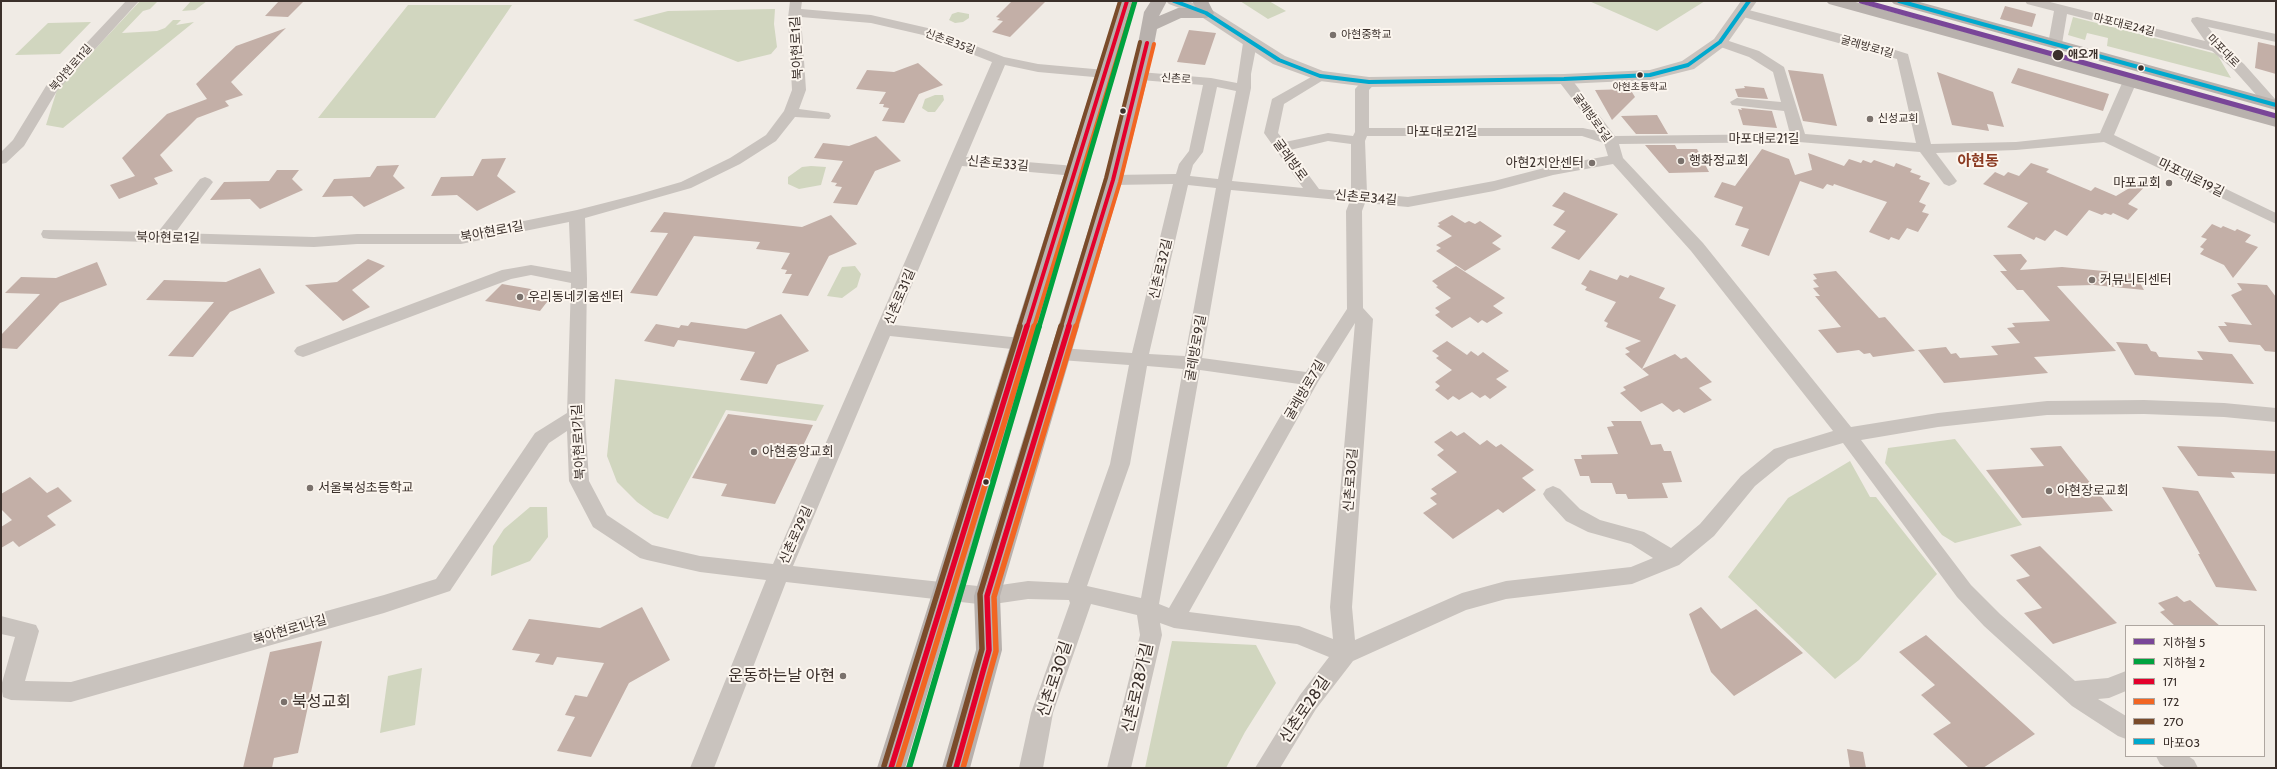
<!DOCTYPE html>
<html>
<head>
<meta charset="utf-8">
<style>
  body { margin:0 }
  #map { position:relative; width:2277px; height:769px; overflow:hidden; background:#f0ebe5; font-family:Cabin,"Noto Sans KR",sans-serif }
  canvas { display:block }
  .frame { position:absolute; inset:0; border:2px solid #3b302b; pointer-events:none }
  .legend { position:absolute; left:2125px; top:625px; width:140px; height:132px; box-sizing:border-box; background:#fbf5ee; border:1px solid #aea6a0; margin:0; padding:5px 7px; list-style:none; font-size:12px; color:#3b302b }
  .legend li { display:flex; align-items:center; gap:8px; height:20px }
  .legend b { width:20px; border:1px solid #aea6a0 }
</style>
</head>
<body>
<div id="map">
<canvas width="2277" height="769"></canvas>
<div class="frame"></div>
<ul class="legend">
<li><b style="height:5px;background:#794698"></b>지하철 5</li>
<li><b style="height:5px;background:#00a23f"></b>지하철 2</li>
<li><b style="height:5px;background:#e4002b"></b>171</li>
<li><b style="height:5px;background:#f26522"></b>172</li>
<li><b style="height:5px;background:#7a4b2a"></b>270</li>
<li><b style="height:5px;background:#00a9ce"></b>마포03</li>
</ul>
</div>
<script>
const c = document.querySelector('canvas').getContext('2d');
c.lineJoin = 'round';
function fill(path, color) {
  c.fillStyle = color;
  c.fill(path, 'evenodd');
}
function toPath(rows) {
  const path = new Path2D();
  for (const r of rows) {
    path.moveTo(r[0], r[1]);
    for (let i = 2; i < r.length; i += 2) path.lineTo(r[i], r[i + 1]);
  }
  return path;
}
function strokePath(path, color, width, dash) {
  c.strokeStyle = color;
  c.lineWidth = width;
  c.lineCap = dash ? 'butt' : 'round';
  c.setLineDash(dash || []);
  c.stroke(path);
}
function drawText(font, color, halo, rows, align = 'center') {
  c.font = font + ' Cabin,"Noto Sans KR",sans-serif';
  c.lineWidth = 4;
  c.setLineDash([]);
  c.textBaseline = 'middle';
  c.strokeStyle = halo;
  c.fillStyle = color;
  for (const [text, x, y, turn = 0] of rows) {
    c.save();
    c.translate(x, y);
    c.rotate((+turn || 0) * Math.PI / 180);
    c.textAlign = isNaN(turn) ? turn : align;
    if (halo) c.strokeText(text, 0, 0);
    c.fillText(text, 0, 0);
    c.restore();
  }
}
fill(toPath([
  [140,1,158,1,150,9,143,11,122,33,157,31,165,28,173,20,181,20,176,25,194,22,63,128,46,125,57,90],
  [191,1,207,1,195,10,182,11],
  [1240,1,1269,1,1286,11,1268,19],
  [1589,1,1705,1,1657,31],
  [408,5,512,5,435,118,318,118],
  [775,9,774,24,777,47,771,54,738,62,633,20,668,11],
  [958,12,969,14,969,18,963,22,955,23,949,20,952,14],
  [2073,17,2217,54,2231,78,2107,46,2108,38,2087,33,2085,40,2068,35],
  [91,22,60,54,15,55,48,23],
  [935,95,943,95,944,100,935,112,928,112,922,108,925,99],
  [811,166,826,167,821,185,799,189,788,184,788,177,802,167],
  [855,266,861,274,857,287,842,298,827,296,842,267],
  [615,379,824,405,816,421,726,410,668,519,654,514,637,502,617,482,607,456],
  [1955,439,2022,525,1955,543,1942,535,1885,463,1888,448],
  [1850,461,1870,497,1876,497,1937,574,1859,660,1835,679,1728,577,1788,498],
  [530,507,547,507,548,537,530,561,491,576,493,546,504,529],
  [1172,641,1256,645,1276,683,1245,732,1226,768,1145,768],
  [422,668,415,725,380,733,388,676]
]), '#d1d6bf');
fill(toPath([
  [279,1,304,1,288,17,265,16],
  [1012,1,1046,1,1010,37,992,32,1003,21,997,20,1000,18,996,17],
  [2005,6,2036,14,2032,27,2000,19],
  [286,28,231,82,243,95,225,101,229,106,197,118,160,155,173,171,154,178,158,184,119,199,110,185,135,176,122,158,167,114,207,99,196,84,236,46],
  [1189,30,1216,33,1205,65,1177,62],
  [2258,42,2276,46,2276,74,2255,68],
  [918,63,943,85,919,94,904,123,882,121,889,108,883,107,884,104,879,104,886,92,856,89,867,70,894,72],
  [2018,68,2109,94,2103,111,2011,83],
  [1788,70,1823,74,1837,126,1803,121],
  [1937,72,1993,92,2004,127,1987,124,1989,131,1952,125],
  [1744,86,1764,88,1768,99,1738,97,1735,89,1745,88],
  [1630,89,1635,97,1612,120,1595,90],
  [1741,108,1772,111,1777,128,1743,125,1738,109,1742,110],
  [1657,115,1668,134,1636,134,1621,116],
  [876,136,901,161,875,171,857,205,833,203,842,187,835,186,837,183,831,182,843,161,814,158,823,143,849,146],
  [1645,145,1675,145,1677,149,1697,149,1709,172,1669,173],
  [1762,149,1789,159,1795,175,1812,170,1808,153,1844,166,1849,159,1861,163,1863,160,1871,163,1874,160,1894,167,1896,163,1912,169,1910,172,1921,176,1919,179,1930,183,1919,202,1926,205,1922,212,1929,214,1918,232,1907,228,1899,240,1891,237,1889,240,1869,232,1887,202,1834,184,1833,186,1827,184,1823,189,1800,181,1769,256,1741,246,1749,229,1735,225,1743,207,1714,197,1722,182,1735,186],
  [506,158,497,176,516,192,477,211,457,195,431,196,441,177,473,176,482,159],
  [2031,163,2049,169,2046,172,2091,191,2095,187,2116,196,2148,177,2151,180,2128,204,2138,209,2128,220,2113,213,2111,215,2105,213,2102,215,2089,210,2067,236,2055,230,2045,241,2036,237,2034,240,2007,227,2028,203,1983,184,1995,172,2004,176,2008,172,2019,176],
  [399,165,393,176,405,188,364,207,352,196,322,197,334,179,370,177,377,166],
  [277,170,299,170,292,179,303,190,260,209,250,199,210,200,224,182,269,181],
  [1564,192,1618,214,1579,260,1551,248,1566,231,1553,225,1565,211,1552,206],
  [664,212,802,227,831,215,857,244,829,256,808,296,782,293,792,274,785,274,787,270,781,269,790,253,756,249,760,242,694,236,657,296,630,293,668,233,650,232],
  [1452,215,1465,223,1469,221,1475,224,1480,221,1502,236,1492,243,1501,249,1465,271,1436,251,1441,248,1436,245,1452,236,1437,226,1440,225,1438,223],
  [2212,224,2221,228,2223,226,2235,231,2237,229,2251,235,2245,242,2258,247,2233,278,2224,265,2200,254,2204,249,2200,247,2207,239,2201,237],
  [2021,254,2027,261,2020,270,2062,267,2135,274,2144,290,2094,285,2057,286,2116,351,2034,357,2048,373,1944,383,1918,350,1946,347,1951,354,1956,353,1960,358,1998,355,1991,346,2020,343,2007,328,2015,327,2012,323,2050,321,2023,290,2017,290,2000,271,2007,271,1993,255],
  [368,259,385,266,352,290,370,307,343,321,305,285,337,282],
  [97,262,107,285,60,303,17,349,1,348,1,335,40,294,5,293,21,277,56,278],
  [1456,266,1505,298,1493,306,1503,313,1487,323,1482,320,1478,323,1470,317,1452,328,1435,315,1440,312,1435,308,1451,298,1436,287,1438,286,1432,281],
  [260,268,275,293,230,312,193,357,168,356,214,302,146,300,164,280,226,282],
  [1590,270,1617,280,1620,275,1628,278,1630,275,1665,288,1659,298,1676,305,1642,369,1625,354,1630,352,1625,348,1641,341,1606,327,1608,323,1604,321,1616,302,1585,290,1587,287,1581,284],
  [1836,271,1879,318,1885,317,1915,351,1873,357,1870,353,1864,354,1859,350,1837,353,1818,330,1841,327,1815,296,1820,296,1813,288,1819,287,1813,280,1817,279,1813,274],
  [2237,283,2267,285,2276,297,2276,352,2265,351,2260,345,2229,342,2218,326,2227,326,2224,322,2252,325,2231,295,2242,290],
  [502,284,554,293,540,311,485,301],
  [781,314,809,351,777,365,767,384,740,380,755,352,678,340,674,347,644,341,656,324,679,328,681,325,688,326,691,322,746,329],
  [1447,341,1467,355,1471,351,1478,356,1483,352,1509,371,1496,379,1507,387,1490,399,1485,395,1480,398,1472,392,1459,400,1453,396,1448,400,1435,390,1440,386,1435,382,1452,370,1436,358,1439,356,1432,351],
  [2116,342,2147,344,2151,351,2156,352,2159,357,2203,360,2197,351,2232,354,2254,384,2135,375],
  [1675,354,1681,359,1686,357,1712,382,1699,388,1712,400,1684,413,1679,409,1673,412,1662,403,1641,412,1620,393,1626,390,1623,387,1649,375,1642,369],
  [728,414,813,425,775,504,721,496,727,484,692,478],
  [1611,421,1641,421,1651,445,1661,444,1664,451,1671,451,1682,482,1662,483,1668,498,1628,499,1626,494,1616,494,1612,483,1591,483,1589,476,1580,476,1574,459,1582,459,1581,455,1618,454,1607,427,1614,426],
  [1451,431,1457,436,1464,432,1480,445,1487,440,1496,447,1501,444,1534,470,1522,478,1536,490,1503,513,1498,509,1453,539,1423,513,1437,504,1430,498,1437,494,1431,489,1457,472,1437,455,1444,450,1434,442],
  [2061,446,2075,464,2113,511,2022,518,1986,470,2044,466,2030,448],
  [2177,446,2276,451,2276,474,2231,472,2235,478,2198,476],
  [30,477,47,493,58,487,72,501,47,516,56,525,19,547,13,541,1,548,1,527,12,520,1,509,1,494],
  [2162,487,2198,491,2257,591,2216,587,2198,554,2200,554],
  [2040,546,2117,623,2053,644,2024,613,2042,608,2016,580,2030,576,2010,555],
  [2177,596,2184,602,2190,600,2220,626,2175,626,2160,612,2165,610,2158,603],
  [642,607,670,660,629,683,591,757,557,751,575,717,565,715,575,695,587,697,604,663,557,657,553,665,535,662,540,654,512,650,529,619,600,628],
  [1701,607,1721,629,1756,609,1803,653,1734,696,1711,672,1689,614],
  [1926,635,2035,734,1983,768,1969,768,1933,734,1951,723,1921,695,1935,685,1899,652],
  [322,641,298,753,274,758,272,768,243,768,270,652],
  [1847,749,1863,752,1866,768,1850,768]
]), '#c3afa7');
fill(toPath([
  [126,1,139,1,57,91,24,146,6,163,1,164,1,152,13,140,46,86,126,1],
  [790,1,802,1,801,9,871,15,932,29,1004,57,1038,64,1105,70,1112,74,1105,78,1038,72,1005,65,966,157,1075,166,1080,168,1083,171,1080,174,1075,176,962,166,895,325,1021,338,1027,340,1030,344,1027,348,1021,350,890,336,793,566,987,587,1028,581,1068,583,1110,464,1129,365,1060,360,1054,358,1051,354,1054,350,1060,348,1132,353,1173,184,1113,185,1108,183,1105,180,1108,177,1113,175,1176,174,1179,164,1189,151,1203,85,1140,80,1133,76,1140,72,1211,78,1237,83,1243,43,1250,39,1257,43,1251,74,1251,88,1232,181,1303,188,1264,133,1272,99,1320,72,1327,76,1325,79,1284,104,1278,133,1285,142,1328,133,1353,136,1355,132,1355,89,1364,79,1369,78,1376,82,1369,90,1369,128,1583,128,1597,131,1557,79,1564,75,1569,76,1615,136,1790,134,1784,111,1732,105,1730,102,1737,98,1781,102,1773,72,1749,57,1715,45,1713,42,1720,38,1759,51,1784,67,1805,134,1916,143,1897,59,1736,15,1735,12,1741,8,1860,39,1908,54,1931,144,2016,142,2100,133,2123,81,2125,78,2135,78,2137,81,2114,135,2276,213,2276,224,2104,142,2016,150,1936,153,1957,181,1954,184,1949,186,1944,184,1920,152,1799,142,1619,144,1623,158,1703,243,1851,427,1938,413,2047,401,2144,400,2224,403,2276,408,2276,422,2224,417,2144,414,2047,415,1938,427,1861,440,1971,585,2000,614,2075,681,2108,678,2126,671,2126,691,2109,698,2098,699,2126,716,2126,739,2118,736,2072,706,1984,626,1957,597,1843,443,1788,459,1755,486,1714,536,1679,565,1632,584,1506,599,1466,610,1353,661,1316,709,1280,768,1255,768,1300,695,1329,657,1297,644,1174,628,1160,623,1162,635,1131,768,1107,768,1140,635,1137,615,1091,604,1053,713,1043,768,1019,768,1031,713,1070,603,1069,600,1028,599,987,605,786,582,714,768,690,768,766,580,700,572,647,560,640,558,593,527,569,481,567,431,549,443,450,591,384,613,71,702,11,700,3,697,1,686,15,637,1,634,1,616,36,625,39,631,25,681,71,682,384,595,436,579,535,433,567,413,571,283,531,275,511,279,309,355,303,357,297,355,294,351,297,347,502,270,531,265,571,272,569,222,461,244,357,244,314,247,49,239,43,238,41,234,43,230,158,232,200,179,205,177,210,179,213,182,175,233,314,237,357,234,461,234,577,210,636,195,681,182,730,158,766,135,784,111,792,90,788,18,790,1],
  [801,17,871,23,923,35,992,62,773,564,700,556,652,545,607,515,589,481,585,416,587,279,585,218,691,188,740,164,776,141,795,117,829,119,831,116,829,113,799,109,806,90,801,17],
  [1217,87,1236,91,1218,179,1190,176,1193,165,1203,152,1217,87],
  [1367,136,1582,136,1604,143,1608,156,1552,166,1494,181,1408,197,1367,193,1365,141,1367,136],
  [1328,141,1351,144,1351,192,1319,189,1290,150,1328,141],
  [1613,164,1691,251,1833,431,1774,449,1741,476,1700,524,1671,548,1644,532,1600,520,1580,509,1560,489,1553,486,1546,489,1543,494,1546,499,1566,521,1588,532,1631,544,1653,558,1631,567,1506,581,1462,593,1355,640,1352,607,1373,319,1363,308,1362,211,1365,203,1408,207,1494,191,1553,175,1613,164],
  [1188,185,1216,188,1185,356,1149,354,1188,185],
  [1231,190,1350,201,1346,211,1347,309,1306,372,1202,358,1231,190],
  [1355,323,1330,607,1333,639,1299,626,1189,612,1318,382,1355,323],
  [1147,366,1183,369,1141,598,1087,586,1130,464,1147,366],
  [1200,370,1299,384,1169,608,1159,604,1200,370],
  [2025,1,2046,1,2205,41,2191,21,2192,18,2197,17,2276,34,2276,42,2208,27,2222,45,2244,64,2276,100,2276,107,2267,107,2234,70,2212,51,2067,14,2062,44,2060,47,2050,47,2048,44,2054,11,2027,4,2025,1],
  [2156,756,2188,756,2194,760,2198,768,2166,768,2160,764,2156,756]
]), '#c9c3be');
fill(toPath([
  [1166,1,1188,1,1212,10,1285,56,1323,71,1369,77,1564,74,1650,70,1682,61,1714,39,1741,1,1757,1,1726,45,1694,69,1650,80,1564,84,1369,87,1320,81,1273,64,1200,16,1169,4,1166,1]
]), '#c9c3be');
fill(toPath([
  [1119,1,1135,1,905,768,877,768,1119,1],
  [1151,1,1167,1,1159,16,1178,8,1196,8,1192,1,1208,1,1214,13,1212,16,1206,18,1181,18,1157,29,1148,76,1122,180,1000,596,1002,650,970,768,942,768,976,650,974,596,1104,180,1132,76,1144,12,1151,1],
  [1826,1,1852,1,2276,117,2276,127,1829,4,1826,1],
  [1891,1,1916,1,2276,100,2276,110,1894,4,1891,1]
]), '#b8b1ad');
strokePath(toPath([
  [1027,327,1127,1],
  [1068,327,1113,180,1147,43]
]), '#e4002b', 4);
strokePath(toPath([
  [891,768,1027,326],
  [956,768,989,650,987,596,1069,326]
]), '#e4002b', 5.5);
strokePath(toPath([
  [1034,327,1134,3],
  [1076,327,1120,182,1154,44]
]), '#f26522', 4);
strokePath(toPath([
  [898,768,1034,326],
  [963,768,996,651,994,597,1076,326]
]), '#f26522', 5.5);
strokePath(toPath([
  [1019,327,1120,1],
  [1061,327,1106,178,1140,42]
]), '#7a4b2a', 4);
strokePath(toPath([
  [884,766,1020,326],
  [949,766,982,649,980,594,1061,326]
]), '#7a4b2a', 5.5);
strokePath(toPath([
  [1174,1,1206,13,1279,60,1320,76,1369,82,1564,79,1650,75,1688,65,1720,42,1749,1],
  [1899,1,2276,105]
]), '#00a9ce', 4);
strokePath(toPath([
  [1861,1,2276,116]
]), '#794698', 5);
strokePath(toPath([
  [1039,327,1135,1]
]), '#00a23f', 5);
strokePath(toPath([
  [909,768,1039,326]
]), '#00a23f', 6);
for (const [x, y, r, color] of [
  [1333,35,4,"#7a716c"],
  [2058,55,6,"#3b302b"],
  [2141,68,3.5,"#3b302b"],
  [1640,75,3.5,"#3b302b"],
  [1123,111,3.5,"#3b302b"],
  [1870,119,4,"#7a716c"],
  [1681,161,4,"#7a716c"],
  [1592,163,4,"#7a716c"],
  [2169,183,4,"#7a716c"],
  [2092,280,4,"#7a716c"],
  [520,297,4,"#7a716c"],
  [754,452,4,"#7a716c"],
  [986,482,3.5,"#3b302b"],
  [310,488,4,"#7a716c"],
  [2049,491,4,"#7a716c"],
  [843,676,4,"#7a716c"],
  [284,702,4,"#7a716c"]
]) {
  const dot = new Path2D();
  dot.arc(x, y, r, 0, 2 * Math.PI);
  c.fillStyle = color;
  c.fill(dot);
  strokePath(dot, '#fbf5ee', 1.5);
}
drawText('10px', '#3b302b', '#fbf5ee', [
  ["아현초등학교",1640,87]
]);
drawText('11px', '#3b302b', '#fbf5ee', [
  ["마포대로24길",2124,25,14],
  ["신촌로35길",950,42,20],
  ["굴레방로1길",1867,47,16],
  ["마포대로",2223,51,46],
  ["북아현로11길",71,68,-49],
  ["신촌로",1176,79,4],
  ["굴레방로5길",1592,118,54]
]);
drawText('11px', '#3b302b', '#fbf5ee', [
  ["아현중학교",1341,35],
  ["신성교회",1878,119]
], 'left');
drawText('bold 11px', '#3b302b', '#fbf5ee', [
  ["애오개",2068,55]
], 'left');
drawText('13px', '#3b302b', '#fbf5ee', [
  ["북아현로1길",797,48,-93],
  ["마포대로21길",1442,132],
  ["마포대로21길",1764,139],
  ["굴레방로",1290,160,54],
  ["신촌로33길",998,164,5],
  ["마포대로19길",2191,178,26],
  ["신촌로34길",1366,198,5],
  ["북아현로1길",492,232,-11],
  ["북아현로1길",168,238,1],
  ["신촌로32길",1161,269,-77],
  ["신촌로31길",900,297,-67],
  ["굴레방로9길",1196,348,-80],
  ["굴레방로7길",1305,390,-60],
  ["북아현로1가길",579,442,-93],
  ["신촌로30길",1351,480,-86],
  ["신촌로29길",796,535,-66],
  ["북아현로1나길",290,630,-16]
]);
drawText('13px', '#3b302b', '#fbf5ee', [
  ["행화정교회",1689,161],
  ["아현2치안센터",1584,163,"right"],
  ["마포교회",2161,183,"right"],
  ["커뮤니티센터",2100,280],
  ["우리동네키움센터",528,297],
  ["아현중앙교회",762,452],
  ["서울북성초등학교",318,488],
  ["아현장로교회",2057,491]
], 'left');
drawText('bold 15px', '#8c3b22', '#fbf5ee', [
  ["아현동",1978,162]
]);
drawText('16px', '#3b302b', '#fbf5ee', [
  ["운동하는날 아현",835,676],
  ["북성교회",292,702,"left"]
], 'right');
drawText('16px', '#3b302b', '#fbf5ee', [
  ["신촌로30길",1055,679,-72],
  ["신촌로28가길",1138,688,-77],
  ["신촌로28길",1305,710,-56]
]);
</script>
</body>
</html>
